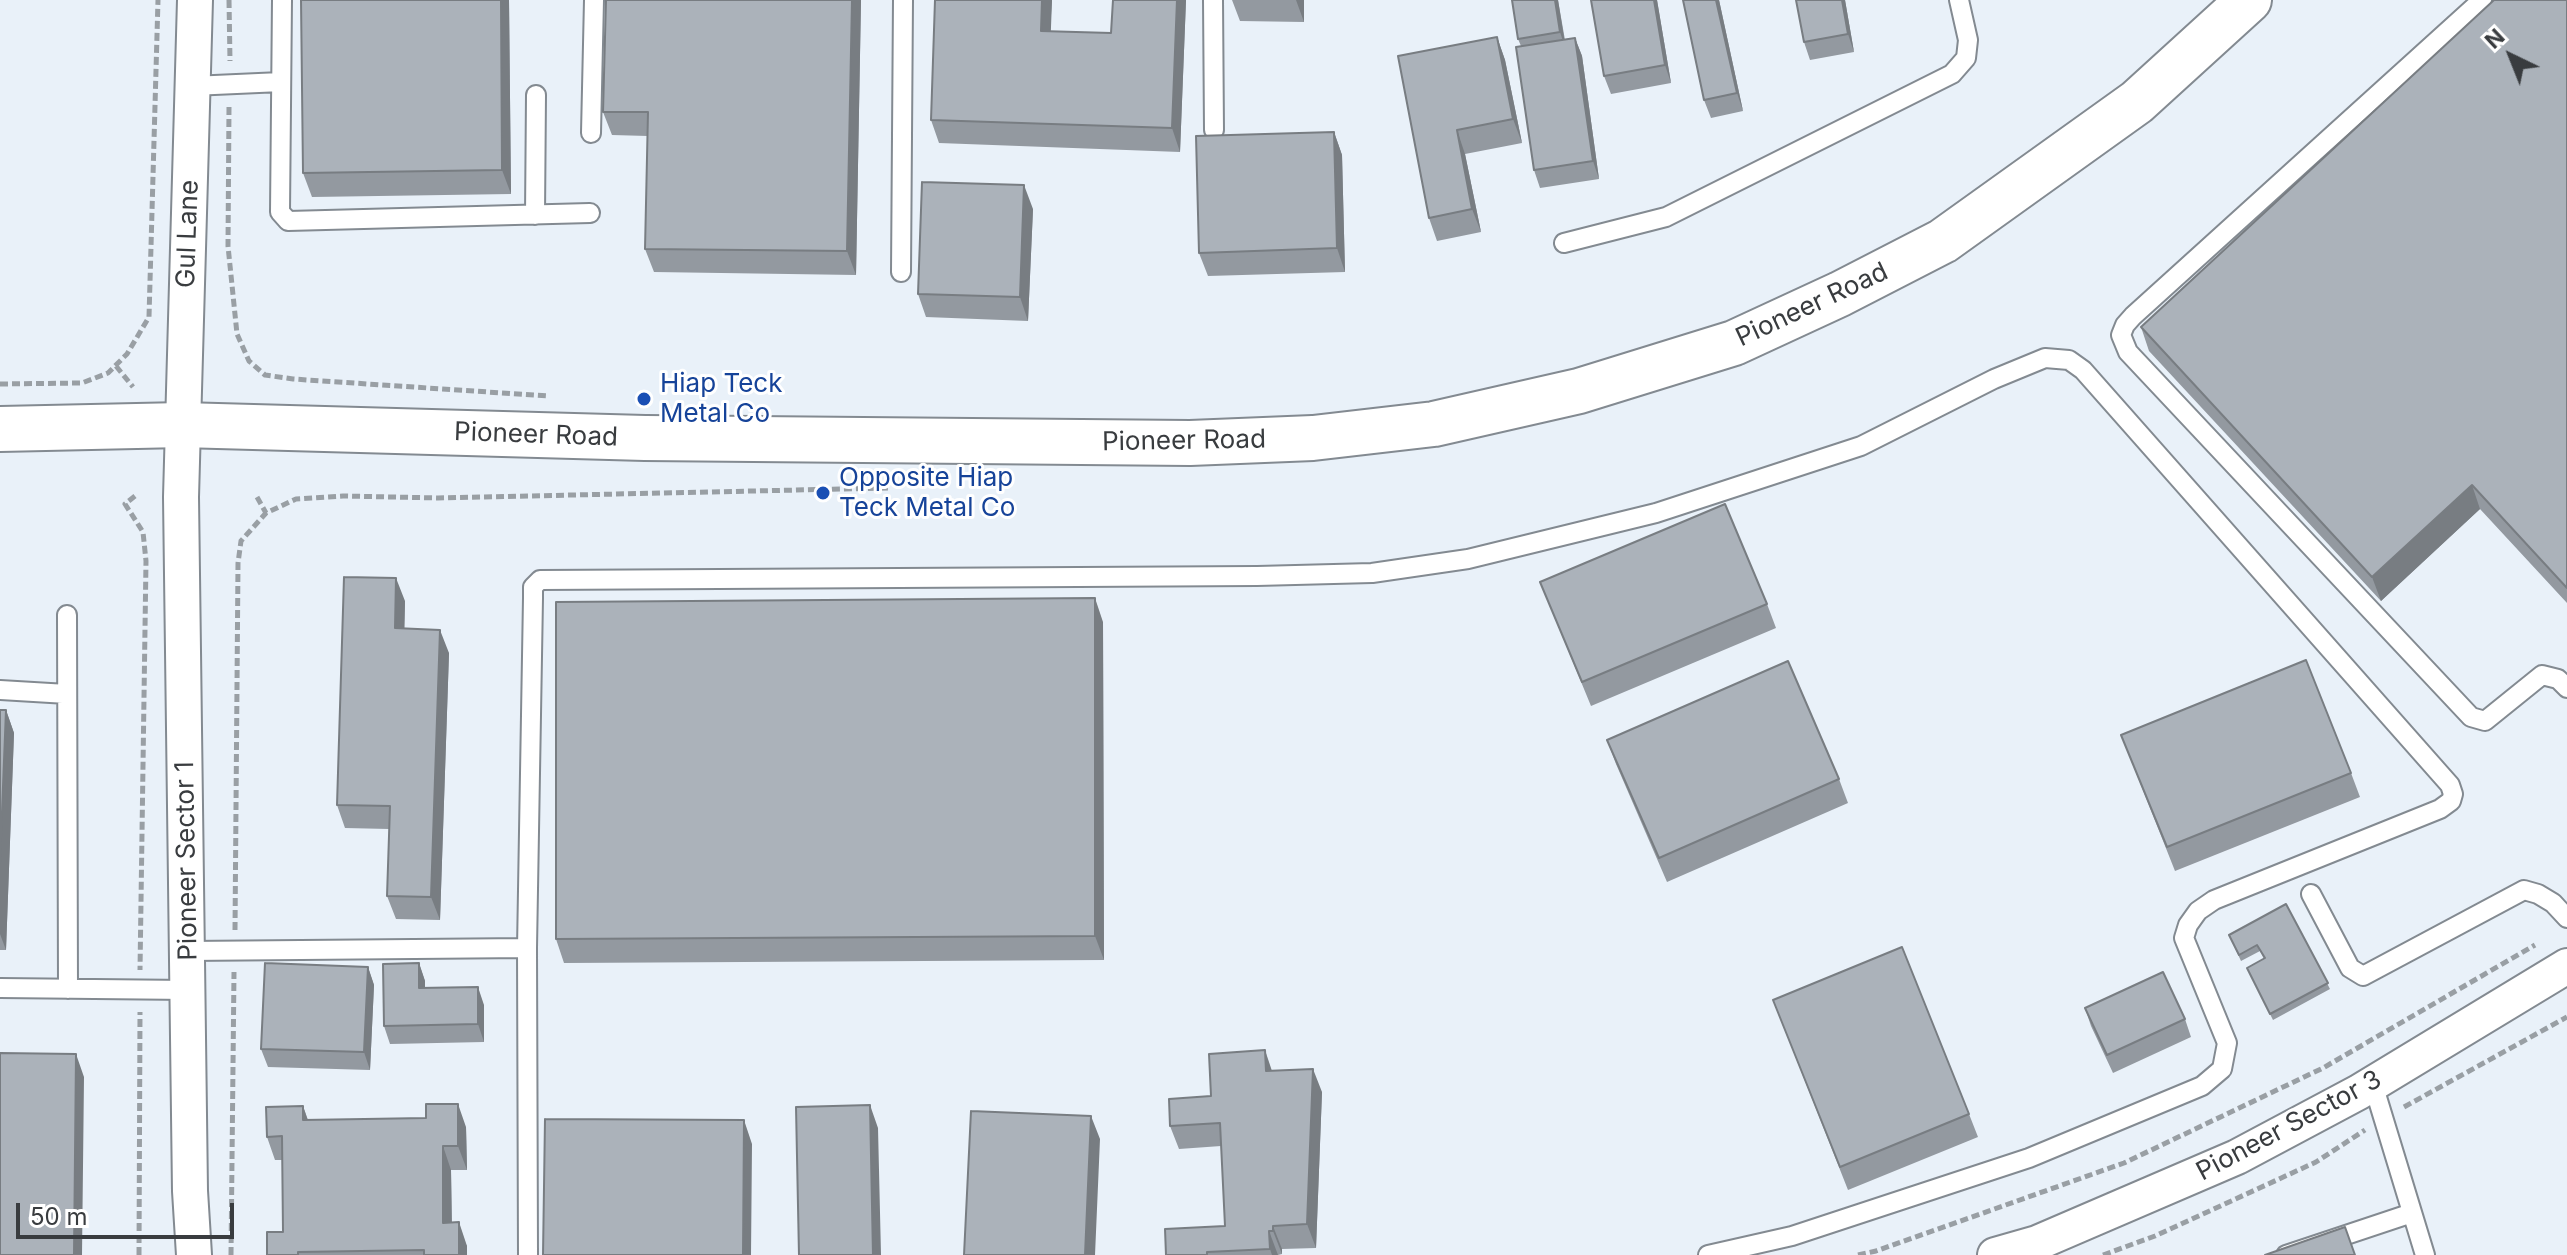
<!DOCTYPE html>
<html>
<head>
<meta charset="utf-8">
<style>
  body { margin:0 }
  #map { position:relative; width:2567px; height:1255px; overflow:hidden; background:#e9f1f9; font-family:Inter,sans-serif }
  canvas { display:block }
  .north { position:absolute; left:2471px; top:16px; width:80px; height:80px; -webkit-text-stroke:6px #fff; paint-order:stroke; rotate:317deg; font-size:22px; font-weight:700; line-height:32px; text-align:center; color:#393c3f }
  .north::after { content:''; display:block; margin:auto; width:28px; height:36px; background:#393c3f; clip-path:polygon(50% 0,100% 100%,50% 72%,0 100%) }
  .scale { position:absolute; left:16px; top:1203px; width:218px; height:36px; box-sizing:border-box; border:4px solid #393c3f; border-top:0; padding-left:10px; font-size:24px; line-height:28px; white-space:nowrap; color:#393c3f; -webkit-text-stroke:6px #fff; paint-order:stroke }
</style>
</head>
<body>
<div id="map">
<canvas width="2567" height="1255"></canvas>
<div class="north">N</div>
<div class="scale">50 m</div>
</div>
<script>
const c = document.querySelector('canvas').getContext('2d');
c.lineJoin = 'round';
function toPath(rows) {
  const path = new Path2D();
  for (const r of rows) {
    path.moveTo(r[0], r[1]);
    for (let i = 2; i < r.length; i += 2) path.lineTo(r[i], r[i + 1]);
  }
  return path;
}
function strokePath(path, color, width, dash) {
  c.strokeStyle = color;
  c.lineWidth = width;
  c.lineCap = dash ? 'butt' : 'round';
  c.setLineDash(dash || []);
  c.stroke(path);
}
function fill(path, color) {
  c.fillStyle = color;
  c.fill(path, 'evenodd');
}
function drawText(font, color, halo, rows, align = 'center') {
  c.font = font + ' Inter,sans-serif';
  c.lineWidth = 6;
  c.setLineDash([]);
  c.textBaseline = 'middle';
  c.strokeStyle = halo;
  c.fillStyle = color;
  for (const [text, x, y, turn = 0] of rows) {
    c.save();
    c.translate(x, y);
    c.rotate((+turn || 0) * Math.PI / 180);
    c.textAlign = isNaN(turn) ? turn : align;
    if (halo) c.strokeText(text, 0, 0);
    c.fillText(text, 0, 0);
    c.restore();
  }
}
const lane = toPath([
  [282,0,280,212,288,221,590,213],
  [1213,0,1214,130],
  [2482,0,2133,316,2125,325,2121,335,2128,352,2471,717,2485,721,2542,675,2558,679,2567,688],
  [192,86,281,82],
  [591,133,594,0],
  [535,215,536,95],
  [1564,243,1666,217,1952,74,1966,58,1968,40,1959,0],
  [901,272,903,0],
  [67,615,68,989],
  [0,690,67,694],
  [2311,894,2350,968,2363,976,2524,890,2538,894,2553,903,2567,918],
  [188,951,527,948],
  [0,988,189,990],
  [2373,1084,2425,1255],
  [528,1255,527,948,533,598,533,587,540,580,1257,576,1372,573,1468,559,1656,513,1861,446,1994,379,2045,358,2069,360,2083,370,2450,785,2453,794,2451,801,2440,809,2214,900,2198,911,2188,925,2184,938,2227,1043,2222,1069,2202,1086,2029,1158,1792,1236,1708,1255],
  [2286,1255,2412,1213]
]);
const street = toPath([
  [194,1255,190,1191,181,497,195,0],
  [1995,1255,2037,1243,2237,1157,2359,1092,2567,966]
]);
const primary = toPath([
  [0,429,182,425,645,438,1190,443,1313,438,1434,424,1579,391,1734,343,1840,294,1943,241,2137,102,2249,0]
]);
strokePath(lane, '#838a91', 22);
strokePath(street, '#838a91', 38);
strokePath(primary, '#838a91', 48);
strokePath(toPath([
  [229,0,230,61],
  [229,107,228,246,237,334,249,361,265,375,293,379,548,396],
  [116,366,133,387],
  [0,384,82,383,108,373,127,354,149,317,158,0],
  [135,496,125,504,143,532,146,561,140,970],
  [257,497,266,513],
  [235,930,238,563,241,541,266,513,296,499,343,496,438,498,888,488,886,474],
  [2404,1107,2567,1017],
  [139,1255,140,1012],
  [231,1255,234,972],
  [1858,1255,1876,1251,2124,1163,2323,1068,2535,945],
  [2103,1255,2155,1236,2316,1162,2365,1130]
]), '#999fa4', 5, [8, 4]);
strokePath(lane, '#fff', 18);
strokePath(street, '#fff', 34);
strokePath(primary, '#fff', 44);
fill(toPath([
  [509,0,511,194,312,197,303,173],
  [861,0,856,275,654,272,645,249,648,136,612,135,603,112],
  [1052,0,1050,31,1111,33,1113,0,1186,0,1180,152,939,143,931,120],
  [1232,0,1304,0,1304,22,1240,21],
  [1512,0,1558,0,1565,40,1575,38,1582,56,1599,179,1540,188,1534,170,1521,46,1518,39],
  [1591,0,1657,0,1671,83,1611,94,1604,76],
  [1683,0,1719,0,1743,111,1711,118,1704,100],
  [1796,0,1845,0,1854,52,1810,60,1804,42],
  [2567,0,2567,603,2480,509,2381,601,2149,351,2141,327],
  [1497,37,1505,60,1522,143,1465,154,1481,232,1437,241,1429,218,1398,56],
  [1334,132,1342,155,1345,272,1208,276,1199,253],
  [1033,209,1028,321,926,317,918,294],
  [1540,582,1767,604,1776,628,1591,706],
  [405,601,404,629,449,653,440,920,396,919,387,896,389,829,345,828,337,805],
  [1103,622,1104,960,564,963,556,939],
  [0,710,6,710,14,733,6,950,0,950],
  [2121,735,2351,773,2360,797,2175,871],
  [1607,740,1839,779,1848,803,1667,882,1616,764],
  [2286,904,2330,989,2273,1020,2247,968,2264,959,2260,951,2241,961,2229,935],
  [419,963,425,981,425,988,484,1005,484,1042,390,1044,384,1026],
  [368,967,374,985,370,1070,268,1067,261,1049],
  [1773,1000,1969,1114,1978,1137,1848,1190],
  [2085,1008,2185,1019,2191,1037,2113,1073,2091,1026],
  [1272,1071,1322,1092,1316,1248,1282,1249,1282,1254,1278,1255,1166,1255,1225,1226,1221,1146,1179,1149,1170,1126,1211,1096],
  [303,1106,308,1120,466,1127,467,1170,451,1170,452,1223,467,1246,467,1255,267,1255,283,1232,282,1160,275,1160,267,1137]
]), '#9399a0');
fill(toPath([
  [501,0,509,0,511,194,502,170],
  [852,0,861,0,856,275,847,251],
  [1042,0,1052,0,1050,54,1041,31],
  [1177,0,1186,0,1180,152,1172,128],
  [1296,0,1304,0,1304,22],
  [1555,0,1558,0,1566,50,1560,32],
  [1654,0,1657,0,1671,83,1665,65],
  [1716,0,1719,0,1743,111,1737,93],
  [1842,0,1845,0,1854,52,1848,34],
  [1497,37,1505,60,1522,143,1513,119],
  [1575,38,1582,56,1599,179,1593,161],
  [1457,130,1465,154,1481,232,1472,209],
  [1334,132,1342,155,1345,272,1337,248],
  [1024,185,1033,209,1028,321,1020,297],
  [2472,485,2480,509,2381,601,2372,577],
  [396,578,405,601,404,652,395,628],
  [1095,598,1103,622,1104,960,1095,936],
  [440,630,449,653,440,920,431,897],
  [6,710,14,733,6,950,0,934,0,863],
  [419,963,425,981,425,1006,419,988],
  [368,967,374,985,370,1070,364,1052],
  [478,987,484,1005,484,1042,478,1024],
  [1265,1050,1273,1074,1266,1071],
  [76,1054,84,1077,82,1255,74,1255],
  [1313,1069,1322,1092,1316,1248,1307,1224],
  [458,1104,466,1127,467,1170,458,1146],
  [870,1105,878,1128,881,1255,873,1255],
  [303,1106,311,1130,303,1120],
  [1091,1116,1100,1139,1095,1255,1085,1255],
  [744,1120,752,1144,751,1255,743,1255],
  [443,1146,451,1170,452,1246,443,1223],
  [459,1222,467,1246,467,1255,459,1255],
  [1273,1226,1282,1249,1282,1254,1273,1231],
  [1269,1231,1278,1255,1272,1255,1270,1249]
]), '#787d82');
const building = toPath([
  [301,0,501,0,502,170,303,173,301,0],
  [606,0,852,0,847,251,645,249,648,112,603,112,606,0],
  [935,0,1042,0,1041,31,1111,33,1113,0,1177,0,1172,128,931,120,935,0],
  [1512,0,1555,0,1560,32,1518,39,1512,0],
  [1591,0,1654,0,1665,65,1604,76,1591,0],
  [1683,0,1716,0,1737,93,1704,100,1683,0],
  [1796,0,1842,0,1848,34,1804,42,1796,0],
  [2494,0,2567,0,2567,588,2472,485,2372,577,2141,327,2494,0],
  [1497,37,1513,119,1457,130,1472,209,1429,218,1398,56,1497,37],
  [1575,38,1593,161,1534,170,1516,47,1575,38],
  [1334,132,1337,248,1199,253,1196,136,1334,132],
  [922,182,1024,185,1020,297,918,294,922,182],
  [1725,504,1767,604,1582,682,1540,582,1725,504],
  [344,577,396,578,395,628,440,630,431,897,387,896,390,806,337,805,344,577],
  [1095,598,1095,936,556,939,556,602,1095,598],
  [2306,660,2351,773,2167,847,2121,735,2306,660],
  [1788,661,1839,779,1659,858,1607,740,1788,661],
  [0,710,6,710,0,863,0,710],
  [2286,904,2328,983,2270,1014,2247,968,2265,958,2257,945,2239,955,2229,935,2286,904],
  [1902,947,1969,1114,1840,1167,1773,1000,1902,947],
  [265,963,368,967,364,1052,261,1049,265,963],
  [419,963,419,988,478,987,478,1024,384,1026,383,964,419,963],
  [2163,972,2185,1019,2107,1055,2085,1008,2163,972],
  [1265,1050,1266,1071,1313,1069,1307,1224,1273,1226,1273,1231,1269,1231,1270,1249,1207,1252,1207,1255,1166,1255,1165,1229,1225,1226,1220,1123,1170,1126,1169,1099,1211,1096,1209,1054,1265,1050],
  [0,1053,76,1054,74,1255,0,1255,0,1053],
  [426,1104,458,1104,458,1146,443,1146,443,1223,459,1222,459,1255,424,1255,424,1250,298,1252,298,1255,267,1255,267,1232,283,1232,282,1136,267,1137,266,1107,303,1106,303,1120,426,1118,426,1104],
  [870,1105,873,1255,799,1255,796,1107,870,1105],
  [971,1111,1091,1116,1085,1255,964,1255,971,1111],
  [545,1119,744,1120,743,1255,543,1255,545,1119],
  [2345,1227,2355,1255,2265,1255,2345,1227]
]);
fill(building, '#abb2ba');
strokePath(building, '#787d82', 2);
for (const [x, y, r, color] of [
  [644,399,8,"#1a4fb4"],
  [823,493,8,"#1a4fb4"]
]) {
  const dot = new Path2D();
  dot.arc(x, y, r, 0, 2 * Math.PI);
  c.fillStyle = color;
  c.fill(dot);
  strokePath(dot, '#fff', 3);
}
drawText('26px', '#393c3f', '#fff', [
  ["Gul Lane",188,234,-88],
  ["Pioneer Road",1812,305,-25],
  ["Pioneer Road",536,435,2],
  ["Pioneer Road",1184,441,-1],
  ["Pioneer Sector 1",187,861,-91],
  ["Pioneer Sector 3",2289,1126,-28]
]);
drawText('26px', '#164399', '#fff', [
  ["Hiap Teck",660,384],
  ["Metal Co",660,414],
  ["Opposite Hiap",839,478],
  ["Teck Metal Co",839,508]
], 'left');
</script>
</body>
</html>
